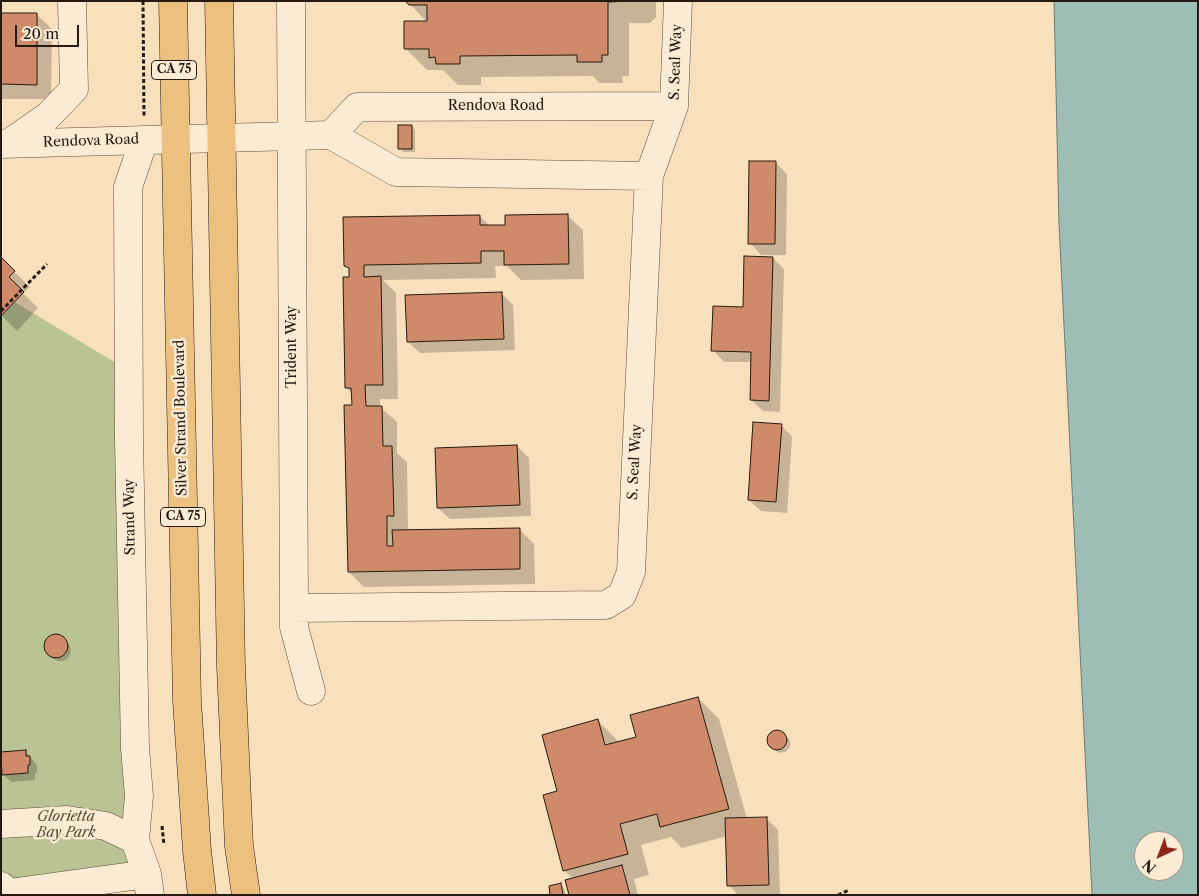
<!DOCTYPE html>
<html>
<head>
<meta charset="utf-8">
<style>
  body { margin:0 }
  #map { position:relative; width:1199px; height:896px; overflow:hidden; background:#f9e0bd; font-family:"Libre Caslon Text",serif }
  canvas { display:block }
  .frame { position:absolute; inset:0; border:2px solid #241a11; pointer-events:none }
  .north { position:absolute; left:1134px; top:831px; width:50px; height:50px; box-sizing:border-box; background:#fbebd4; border:1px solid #a59786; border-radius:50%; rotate:223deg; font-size:14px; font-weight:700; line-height:20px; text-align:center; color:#241a11 }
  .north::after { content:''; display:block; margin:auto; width:18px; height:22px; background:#8f2418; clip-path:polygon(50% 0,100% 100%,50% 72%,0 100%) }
  .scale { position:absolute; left:15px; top:25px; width:64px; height:22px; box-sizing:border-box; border:2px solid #241a11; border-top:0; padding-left:6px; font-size:15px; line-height:18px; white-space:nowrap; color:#241a11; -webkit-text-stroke:4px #fbebd4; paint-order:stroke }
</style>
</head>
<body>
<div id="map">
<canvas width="1199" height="896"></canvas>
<div class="frame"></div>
<div class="north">N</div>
<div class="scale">20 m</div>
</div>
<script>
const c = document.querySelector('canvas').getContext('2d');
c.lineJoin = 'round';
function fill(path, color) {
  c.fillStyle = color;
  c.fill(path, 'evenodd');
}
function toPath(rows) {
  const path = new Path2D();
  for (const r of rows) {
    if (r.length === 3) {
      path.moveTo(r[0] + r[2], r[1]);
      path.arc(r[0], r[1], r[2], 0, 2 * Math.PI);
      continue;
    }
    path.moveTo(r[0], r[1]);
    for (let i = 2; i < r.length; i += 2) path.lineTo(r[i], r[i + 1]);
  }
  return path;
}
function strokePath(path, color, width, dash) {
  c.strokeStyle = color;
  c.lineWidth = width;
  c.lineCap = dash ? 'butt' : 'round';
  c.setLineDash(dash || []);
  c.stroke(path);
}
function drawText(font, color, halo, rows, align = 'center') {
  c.font = font + ' "Libre Caslon Text",serif';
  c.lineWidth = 5;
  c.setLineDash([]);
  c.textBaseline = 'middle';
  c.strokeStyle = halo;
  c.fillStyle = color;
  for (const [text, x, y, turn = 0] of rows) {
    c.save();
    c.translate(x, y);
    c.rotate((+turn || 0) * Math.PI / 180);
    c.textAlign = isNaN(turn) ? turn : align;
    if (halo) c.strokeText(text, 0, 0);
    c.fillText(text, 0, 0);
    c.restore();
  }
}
fill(toPath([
  [1,294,121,366,138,890,94,895,1,895]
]), '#bac394');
const water = toPath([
  [1054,1,1198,1,1198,895,1092,895,1059,224,1054,1],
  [1144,841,1174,841,1174,871,1144,871,1144,841]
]);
fill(water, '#9ebdb4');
strokePath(water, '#6d7c73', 1);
fill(toPath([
  [407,1,656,1,656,17,650,23,629,23,629,76,622,76,623,83,599,83,593,76,481,77,481,85,458,85,443,70,427,70,406,49,427,22],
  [1,14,36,14,52,29,51,99,1,99],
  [412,126,415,130,415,152,403,152,400,148],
  [776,163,787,174,786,255,761,255,750,243],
  [567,215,583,230,584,279,521,280,507,266,495,266,496,278,383,280,396,293,398,399,380,399,380,407,397,422,397,453,407,462,408,531,519,529,534,544,535,584,364,587,349,572,353,406,353,394,346,388,350,270,345,265,479,216,490,226,506,226],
  [773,258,784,269,780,412,763,411,751,400,752,362,724,362,713,350,744,308],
  [1,259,30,287,23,293,38,308,17,331,1,315],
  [501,293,513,305,515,350,420,353,408,342],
  [781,425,792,437,787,513,761,511,749,500],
  [517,446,529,458,531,516,450,519,438,508],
  [53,635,58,635,64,638,70,647,71,653,68,658,63,661,58,661,52,658,45,649,45,644,48,638],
  [698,698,719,719,747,819,766,818,778,830,780,895,738,895,729,885,727,836,682,848,671,837,641,845,649,875,634,879,638,895,571,895,573,879,564,870,559,792,598,721,619,742,638,737],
  [774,732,781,732,790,740,790,747,785,752,779,753,768,743,769,737],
  [25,751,37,765,37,773,35,773,35,780,11,782,3,774],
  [561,885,564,888,566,895,552,895]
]), '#0003');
const building = toPath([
  [405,1,629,1,608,2,608,55,602,55,602,62,577,62,577,55,460,56,460,64,436,64,435,57,429,58,429,49,404,49,404,21,427,21,427,5,409,5,405,1],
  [1,13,37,13,37,85,1,84,1,13],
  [398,125,412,125,412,149,398,149,398,125],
  [749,161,776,161,775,244,748,244,749,161],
  [568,214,569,264,504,265,504,251,481,251,481,263,364,265,364,277,381,276,383,385,365,385,366,406,382,406,383,446,392,446,394,516,387,516,387,546,393,546,392,530,520,528,520,569,348,572,344,405,352,405,351,388,345,388,343,277,349,277,349,268,344,266,343,217,480,215,480,225,505,225,505,215,568,214],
  [744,256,773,257,769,401,750,400,751,352,711,351,713,306,743,307,744,256],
  [1,257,15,271,9,277,24,292,1,316,1,257],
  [502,292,504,339,407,342,405,295,502,292],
  [753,422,782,424,776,502,748,500,753,422],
  [517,445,520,505,437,508,435,448,517,445],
  [56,646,12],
  [698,697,729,809,660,827,657,814,620,824,628,854,563,871,543,795,557,791,542,735,598,719,605,745,636,737,630,715,698,697],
  [777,740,10],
  [26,750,26,756,30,756,30,765,28,765,28,773,2,775,1,752,26,750],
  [767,817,769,885,727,886,725,818,767,817],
  [622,865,630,895,569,895,565,880,622,865],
  [561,883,563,895,550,895,549,886,561,883]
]);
fill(building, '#cf8a69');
strokePath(building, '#241a11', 1);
const minor = toPath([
  [291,1,294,608,294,627,311,691],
  [144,140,128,187,129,439,135,748,139,796,135,840,147,874,150,895],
  [1,144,331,135],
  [8,144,48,116,74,89,72,1],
  [649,176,396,172,331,135,357,107,674,106],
  [294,608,606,605,622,595,631,572,649,176,674,106,678,1],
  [1,824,67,820,106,826,135,840],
  [1,886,9,893,147,874]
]);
const highway = toPath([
  [173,1,187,701,197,851,202,895],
  [219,1,231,667,239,846,246,895]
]);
strokePath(minor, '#594c3c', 29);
strokePath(highway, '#241a11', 29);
strokePath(toPath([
  [143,1,144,116],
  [1,311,47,264],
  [162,826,164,845],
  [838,895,849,890]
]), '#241a11', 3, [4, 2.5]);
strokePath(minor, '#fbebd4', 28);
strokePath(highway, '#ecc07e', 28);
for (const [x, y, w] of [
  [174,70,45],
  [183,517,45]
]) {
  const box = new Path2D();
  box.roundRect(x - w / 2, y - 9.5, w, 19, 4);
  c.fillStyle = '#fbebd4';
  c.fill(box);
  strokePath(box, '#241a11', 1);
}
drawText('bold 12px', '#241a11', null, [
  ["CA 75",174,70],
  ["CA 75",183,517]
]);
drawText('14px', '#241a11', '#fbebd4', [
  ["S. Seal Way",676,62,-88],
  ["Rendova Road",496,106],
  ["Rendova Road",91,141,-2],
  ["Trident Way",292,347,-90],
  ["Silver Strand Boulevard",181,418,-91],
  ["S. Seal Way",635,462,-87],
  ["Strand Way",130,517,-91]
]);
drawText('italic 14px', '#514d38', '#fbebd4', [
  ["Glorietta",66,817],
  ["Bay Park",66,833]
]);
</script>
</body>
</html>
